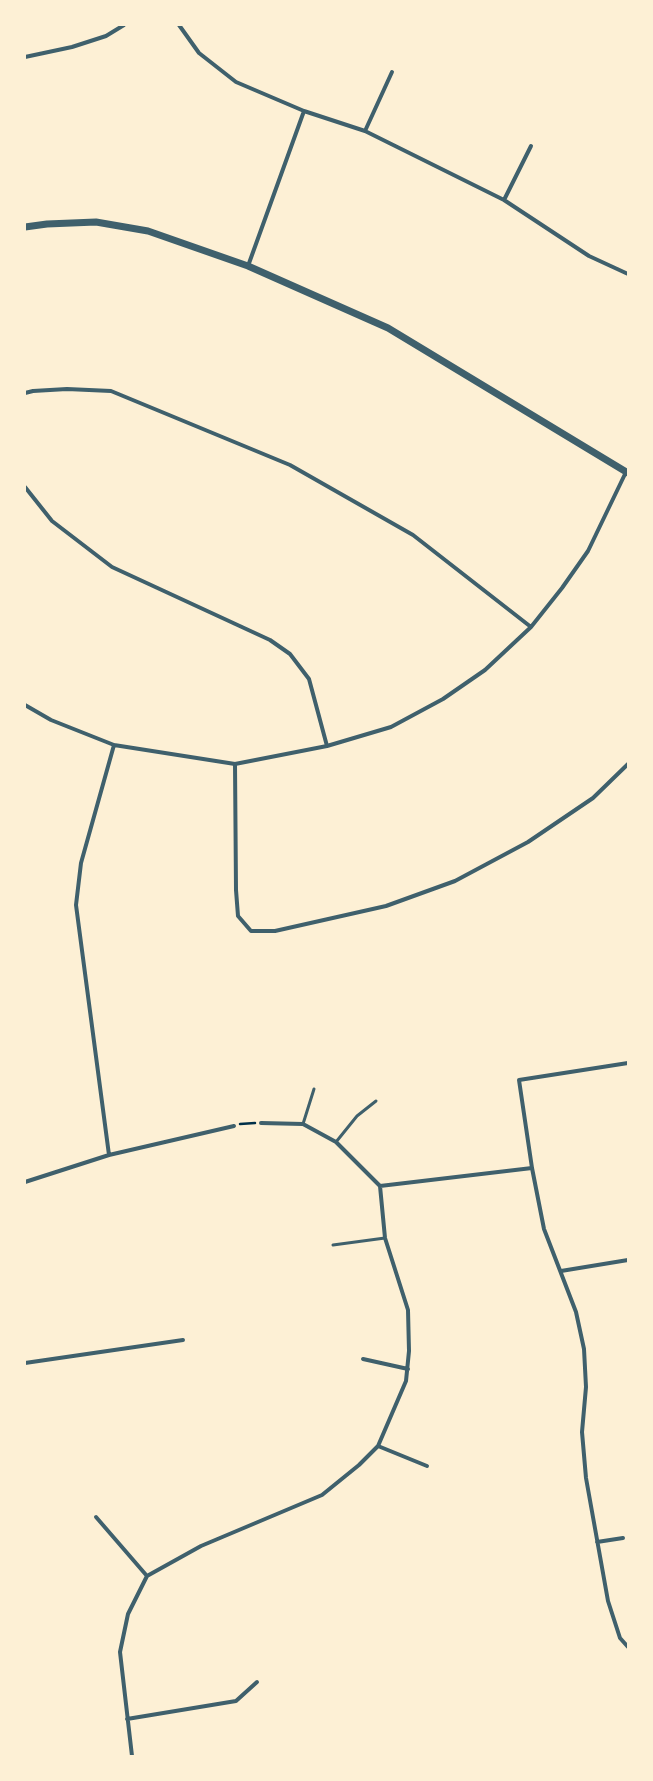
<!DOCTYPE html>
<html>
<head>
<meta charset="utf-8">
<style>
  body { margin:0 }
  #map { position:relative; width:653px; height:1781px; overflow:hidden; background:#fdf0d5; font-family:"Times New Roman",serif }
  canvas { display:block }
  .frame { position:absolute; inset:0; border:26px solid #fdf0d5; pointer-events:none }
</style>
</head>
<body>
<div id="map">
<canvas width="653" height="1781"></canvas>
<div class="frame"></div>
</div>
<script>
const c = document.querySelector('canvas').getContext('2d');
c.lineJoin = 'round';
function toPath(rows) {
  const path = new Path2D();
  for (const r of rows) {
    path.moveTo(r[0], r[1]);
    for (let i = 2; i < r.length; i += 2) path.lineTo(r[i], r[i + 1]);
  }
  return path;
}
function strokePath(path, color, width, dash) {
  c.strokeStyle = color;
  c.lineWidth = width;
  c.lineCap = dash ? 'butt' : 'round';
  c.setLineDash(dash || []);
  c.stroke(path);
}
strokePath(toPath([
  [240,1124,255,1123]
]), '#003049', 2.5);
strokePath(toPath([
  [303,1124,314,1089],
  [336,1142,357,1116,376,1101],
  [333,1245,385,1238]
]), '#3f606c', 3);
strokePath(toPath([
  [179,25,199,53,236,82,304,111,365,131,504,200,589,256,628,274],
  [25,57,72,47,106,36,124,25],
  [365,131,392,72],
  [504,200,531,146],
  [248,266,304,111],
  [25,393,33,391,67,389,111,391,290,465,413,535,531,627],
  [25,487,52,521,112,567,270,640,290,654,309,679,327,746],
  [25,705,51,720,114,745,235,764,327,746,391,727,443,699,485,670,531,627,562,588,588,551,626,472],
  [235,764,236,890,238,916,251,931,275,931,386,906,455,881,528,842,593,798,628,764],
  [628,1063,519,1080,532,1168,544,1229,576,1312,584,1349,586,1387,582,1432,586,1478,608,1601,620,1638,628,1647],
  [261,1123,303,1124,336,1142,380,1186],
  [109,1155,76,905,81,863,114,745],
  [25,1182,109,1155,234,1126],
  [380,1186,532,1168],
  [561,1271,628,1260],
  [363,1359,408,1369],
  [25,1363,183,1340],
  [378,1446,427,1466],
  [96,1517,147,1576],
  [597,1542,623,1538],
  [147,1576,201,1546,322,1495,359,1465,378,1446,406,1381,409,1351,408,1310,385,1238,380,1186],
  [127,1719,236,1701,257,1682],
  [132,1756,120,1652,128,1614,147,1576]
]), '#3f606c', 4);
strokePath(toPath([
  [25,227,47,224,96,222,148,231,248,266,388,328,628,473]
]), '#3f606c', 7);
</script>
</body>
</html>
